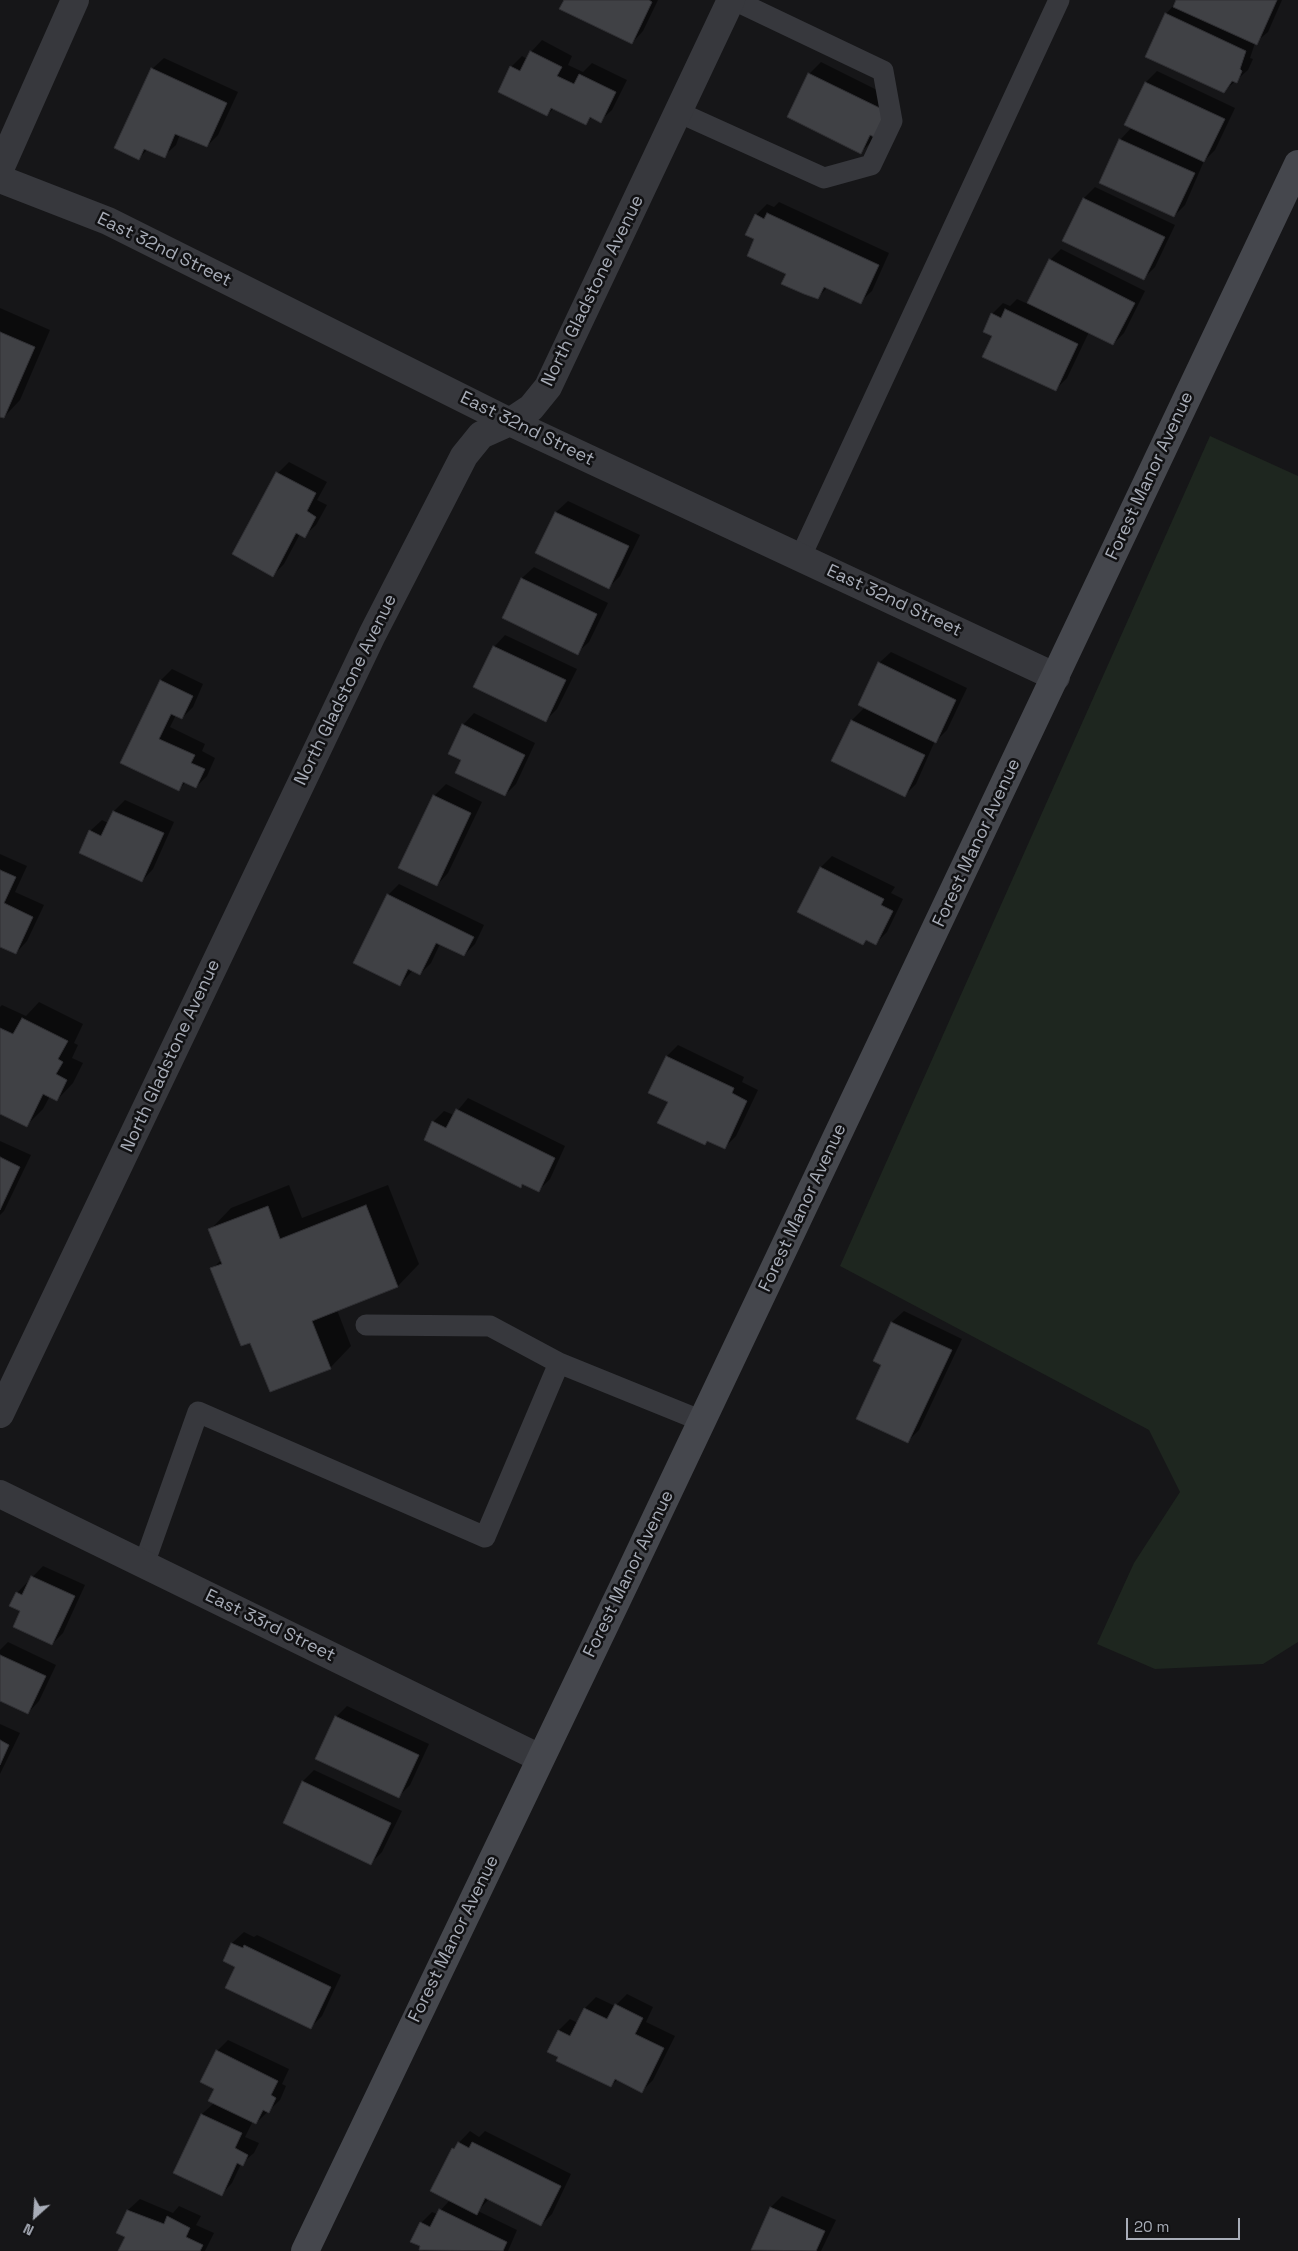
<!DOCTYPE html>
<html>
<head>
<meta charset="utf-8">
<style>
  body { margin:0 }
  #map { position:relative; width:1298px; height:2251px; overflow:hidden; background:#161618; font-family:"Space Grotesk",sans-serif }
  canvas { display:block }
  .north { position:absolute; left:10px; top:2191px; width:50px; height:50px; -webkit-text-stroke:4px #111113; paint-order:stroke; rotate:206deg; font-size:14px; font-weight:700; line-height:20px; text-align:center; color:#a8adb8 }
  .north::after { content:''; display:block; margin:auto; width:18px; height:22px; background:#a8adb8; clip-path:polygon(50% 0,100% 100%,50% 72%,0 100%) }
  .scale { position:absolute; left:1126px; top:2218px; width:114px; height:22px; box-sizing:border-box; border:2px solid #a8adb8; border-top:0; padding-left:6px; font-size:15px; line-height:18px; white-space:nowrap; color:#a8adb8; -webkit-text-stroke:4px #111113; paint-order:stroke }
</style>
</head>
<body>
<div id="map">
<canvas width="1298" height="2251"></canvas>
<div class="north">N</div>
<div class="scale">20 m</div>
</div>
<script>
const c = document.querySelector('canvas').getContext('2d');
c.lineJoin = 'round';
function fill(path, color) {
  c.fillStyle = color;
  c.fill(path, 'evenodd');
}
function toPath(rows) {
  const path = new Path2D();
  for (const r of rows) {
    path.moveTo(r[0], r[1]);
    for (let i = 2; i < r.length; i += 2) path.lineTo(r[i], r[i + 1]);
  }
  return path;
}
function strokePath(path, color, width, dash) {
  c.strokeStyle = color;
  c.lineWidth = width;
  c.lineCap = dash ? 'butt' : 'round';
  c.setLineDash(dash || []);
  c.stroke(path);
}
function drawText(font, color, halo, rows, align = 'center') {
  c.font = font + ' "Space Grotesk",sans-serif';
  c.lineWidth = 5;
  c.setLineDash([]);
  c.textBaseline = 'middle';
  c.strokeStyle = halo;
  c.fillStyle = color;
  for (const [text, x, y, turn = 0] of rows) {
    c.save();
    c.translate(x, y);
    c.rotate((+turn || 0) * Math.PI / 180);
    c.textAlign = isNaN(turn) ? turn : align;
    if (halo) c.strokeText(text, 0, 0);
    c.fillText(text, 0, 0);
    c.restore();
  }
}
fill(toPath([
  [1210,436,1298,476,1298,1642,1263,1664,1155,1669,1097,1644,1134,1563,1180,1492,1149,1430,840,1266]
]), '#1e261f');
fill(toPath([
  [565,0,658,0,643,31,632,43],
  [1178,0,1282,0,1268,32,1255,43,1250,58,1253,59,1248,70,1223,92,1166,14],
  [542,40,572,56,568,65,583,72,592,63,627,80,612,110,600,121,592,117,586,123,554,108,547,115,511,67,522,56,527,59,531,52],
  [164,58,238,92,218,135,207,146,180,134,176,145,164,156,148,149,139,158,152,69],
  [821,62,899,101,872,141,861,152,809,74],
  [1157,71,1235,108,1215,150,1204,161,1185,205,1174,216,1120,140,1132,127,1146,82],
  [1095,187,1175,225,1155,267,1144,278,1064,241,1084,198],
  [779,202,889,253,872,291,860,302,828,287,817,298,788,273,756,239,756,215,767,204,774,207],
  [1061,249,1145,291,1124,333,1113,344,1089,332,1067,378,1056,389,993,335,992,314,1003,303,1010,306,1017,299,1028,304,1050,260],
  [0,308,50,330,20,400,4,417,0,415],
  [289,462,327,482,317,500,327,505,316,525,304,536,300,534,284,564,273,575,278,473],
  [568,501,640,535,620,576,609,587,537,553,556,512],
  [534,567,608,603,589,642,577,653,503,618,522,578],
  [505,635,577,669,557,709,546,720,494,647],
  [891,652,967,688,947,730,934,743,916,784,905,795,833,760,852,720,865,707,879,663],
  [172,669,203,684,193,707,182,718,176,715,170,727,205,744,202,751,215,758,207,776,196,787,186,782,178,790,122,763,161,680],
  [474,713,535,743,516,784,505,795,463,759,463,725],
  [446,784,482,802,448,873,437,885,400,867,435,795],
  [125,800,174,822,153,869,142,881,90,831,102,820,108,823,114,811],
  [0,854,27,866,15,892,44,905,27,941,16,953,0,945],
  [832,856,895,887,891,893,903,899,887,932,876,943,867,939,863,944,799,911,821,867],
  [399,884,484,925,475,944,464,955,440,944,431,963,420,974,413,970,400,985,388,895],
  [39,1002,83,1024,74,1043,78,1045,72,1058,83,1063,73,1083,57,1100,50,1096,43,1109,26,1126,0,1113,0,1007,2,1005,26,1016],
  [678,1045,744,1077,742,1082,758,1090,736,1136,724,1148,708,1141,705,1144,669,1101,650,1092,667,1056],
  [468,1098,565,1146,550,1179,538,1191,523,1184,520,1186,433,1122,444,1111,454,1115],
  [0,1141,31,1155,4,1211,0,1215],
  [289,1185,302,1218,388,1185,419,1264,398,1286,337,1310,351,1346,330,1368,251,1342,212,1269,222,1259,210,1230,231,1208],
  [904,1311,962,1339,919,1430,908,1441,883,1364,875,1360,892,1322],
  [43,1566,85,1585,63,1633,52,1644,22,1610,17,1593],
  [8,1642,56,1665,39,1701,28,1713,0,1699,0,1650],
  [347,1706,429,1744,410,1785,399,1796,336,1717],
  [0,1724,20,1733,0,1774],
  [314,1770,402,1811,382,1852,371,1863,284,1822,303,1781],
  [244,1932,254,1937,257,1935,341,1975,322,2016,311,2027,237,1966,225,1960,232,1943],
  [627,1994,653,2007,646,2022,675,2036,653,2080,642,2091,618,2079,611,2086,548,2051,559,2030,570,2019,578,2023,585,2008,596,1997,615,2006],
  [228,2040,289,2069,282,2084,286,2086,280,2100,256,2123,253,2121,245,2137,259,2143,254,2153,241,2164,232,2183,221,2195,175,2173,202,2114,214,2103,217,2051],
  [470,2131,479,2137,485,2131,571,2174,552,2214,541,2225,489,2199,478,2211,517,2230,508,2251,424,2251,420,2249,421,2223,432,2212,437,2214,450,2200,453,2149],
  [782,2196,836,2220,821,2251,752,2250,771,2207],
  [140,2199,173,2213,179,2206,201,2216,196,2225,214,2233,205,2251,119,2251,127,2236,118,2232,128,2210]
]), '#0007');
const building = toPath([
  [564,0,649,0,652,2,632,44,559,9,564,0],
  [1176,0,1277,0,1257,45,1173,7,1176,0],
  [1165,13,1246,51,1240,69,1242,71,1237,83,1232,81,1224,93,1145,57,1165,13],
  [530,51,562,67,557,76,574,84,579,74,616,92,601,123,590,117,586,125,551,108,547,116,498,92,510,66,520,71,530,51],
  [151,68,227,103,207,147,175,134,165,158,144,149,139,160,114,148,151,68],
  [808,73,888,112,876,138,870,135,861,154,787,117,808,73],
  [1145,82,1225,119,1204,162,1124,125,1145,82],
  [1119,139,1195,173,1174,217,1099,183,1119,139],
  [1083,198,1165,237,1144,280,1062,241,1083,198],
  [767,213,879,265,861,304,824,287,818,299,804,294,781,284,786,274,747,256,754,239,745,235,755,214,764,219,767,213],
  [1049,259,1135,303,1113,345,1027,303,1049,259],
  [1005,309,1078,344,1056,391,982,357,992,336,983,332,991,313,1001,318,1005,309],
  [0,332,35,347,4,418,0,417,0,332],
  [276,472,316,493,307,511,316,517,305,538,296,533,273,577,232,554,276,472],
  [555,512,629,546,609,589,535,553,555,512],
  [521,578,597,614,578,655,502,618,521,578],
  [493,646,566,680,546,722,473,687,493,646],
  [878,662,956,700,936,743,858,705,878,662],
  [160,680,193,696,182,719,171,714,159,739,195,755,191,763,205,769,196,788,183,782,179,791,120,763,160,680],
  [851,720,925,755,905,797,831,761,851,720],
  [462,724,525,755,505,796,455,773,461,760,448,754,462,724],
  [433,795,471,813,437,886,398,868,433,795],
  [113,811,164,833,142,882,79,853,89,830,101,836,113,811],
  [820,867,884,899,881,905,893,911,876,945,866,940,863,945,797,912,820,867],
  [0,870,16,877,4,903,33,917,16,954,0,947,0,870],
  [387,894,474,937,464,956,436,943,420,975,408,969,400,986,353,963,387,894],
  [22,1018,68,1041,58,1059,63,1062,56,1074,67,1080,57,1101,43,1094,27,1127,0,1114,0,1028,13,1034,22,1018],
  [666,1056,734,1088,732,1093,747,1101,725,1149,707,1141,705,1145,657,1123,668,1102,648,1093,666,1056],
  [456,1109,555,1158,539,1192,522,1184,521,1188,424,1140,432,1121,446,1128,456,1109],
  [0,1157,20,1167,0,1210,0,1157],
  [366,1205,398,1287,312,1321,331,1369,270,1392,250,1343,241,1346,210,1268,222,1264,208,1229,268,1206,280,1239,366,1205],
  [891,1322,952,1350,908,1443,856,1419,881,1365,873,1361,891,1322],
  [31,1576,75,1596,52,1645,13,1627,20,1611,9,1606,16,1592,22,1595,31,1576],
  [0,1655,46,1676,28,1714,0,1701,0,1655],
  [335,1716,419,1755,399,1798,315,1759,335,1716],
  [0,1740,9,1745,0,1765,0,1740],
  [302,1781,391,1823,371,1865,283,1823,302,1781],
  [231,1943,243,1948,244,1945,331,1987,311,2029,225,1988,235,1967,223,1961,231,1943],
  [615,2004,643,2018,635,2034,664,2048,642,2093,615,2079,611,2087,556,2061,558,2057,547,2052,558,2030,570,2036,584,2008,607,2019,615,2004],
  [216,2050,278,2081,271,2095,276,2098,269,2113,263,2110,256,2124,208,2101,214,2089,200,2082,216,2050],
  [201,2114,242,2133,235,2148,248,2155,243,2166,237,2163,222,2196,173,2173,201,2114],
  [458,2142,469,2148,472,2142,561,2186,541,2226,485,2198,477,2215,430,2191,452,2148,454,2149,458,2142],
  [770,2207,825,2231,816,2251,751,2250,770,2207],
  [439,2209,507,2242,503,2251,419,2250,420,2246,410,2242,420,2222,430,2227,439,2209],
  [127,2210,164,2224,167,2216,190,2228,186,2237,203,2245,200,2251,118,2251,125,2237,116,2233,127,2210]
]);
fill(building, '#404145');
strokePath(building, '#303034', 1);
strokePath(toPath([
  [678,112,824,178,871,165,892,121,883,71,734,0],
  [800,558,1059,0],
  [366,1325,490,1326,559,1363],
  [144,1564,198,1412,485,1537,559,1363,702,1421]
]), '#37383d', 21);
strokePath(toPath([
  [0,169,75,0],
  [0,179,108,221,510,422,1056,677],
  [0,1414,372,635,464,456,481,435,510,422,531,408,548,387,731,0],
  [0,1494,540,1758]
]), '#37383d', 28);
strokePath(toPath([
  [305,2251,626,1581,1298,164]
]), '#45474d', 28);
drawText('18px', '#a8adb8', '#111113', [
  ["East 32nd Street",164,250,26],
  ["North Gladstone Avenue",593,291,-64],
  ["East 32nd Street",527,429,26],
  ["Forest Manor Avenue",1150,476,-65],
  ["East 32nd Street",894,601,25],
  ["North Gladstone Avenue",346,690,-64],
  ["Forest Manor Avenue",977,843,-65],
  ["North Gladstone Avenue",171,1056,-65],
  ["Forest Manor Avenue",803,1208,-65],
  ["Forest Manor Avenue",629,1574,-64],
  ["East 33rd Street",270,1626,26],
  ["Forest Manor Avenue",454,1939,-64]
]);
</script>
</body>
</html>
